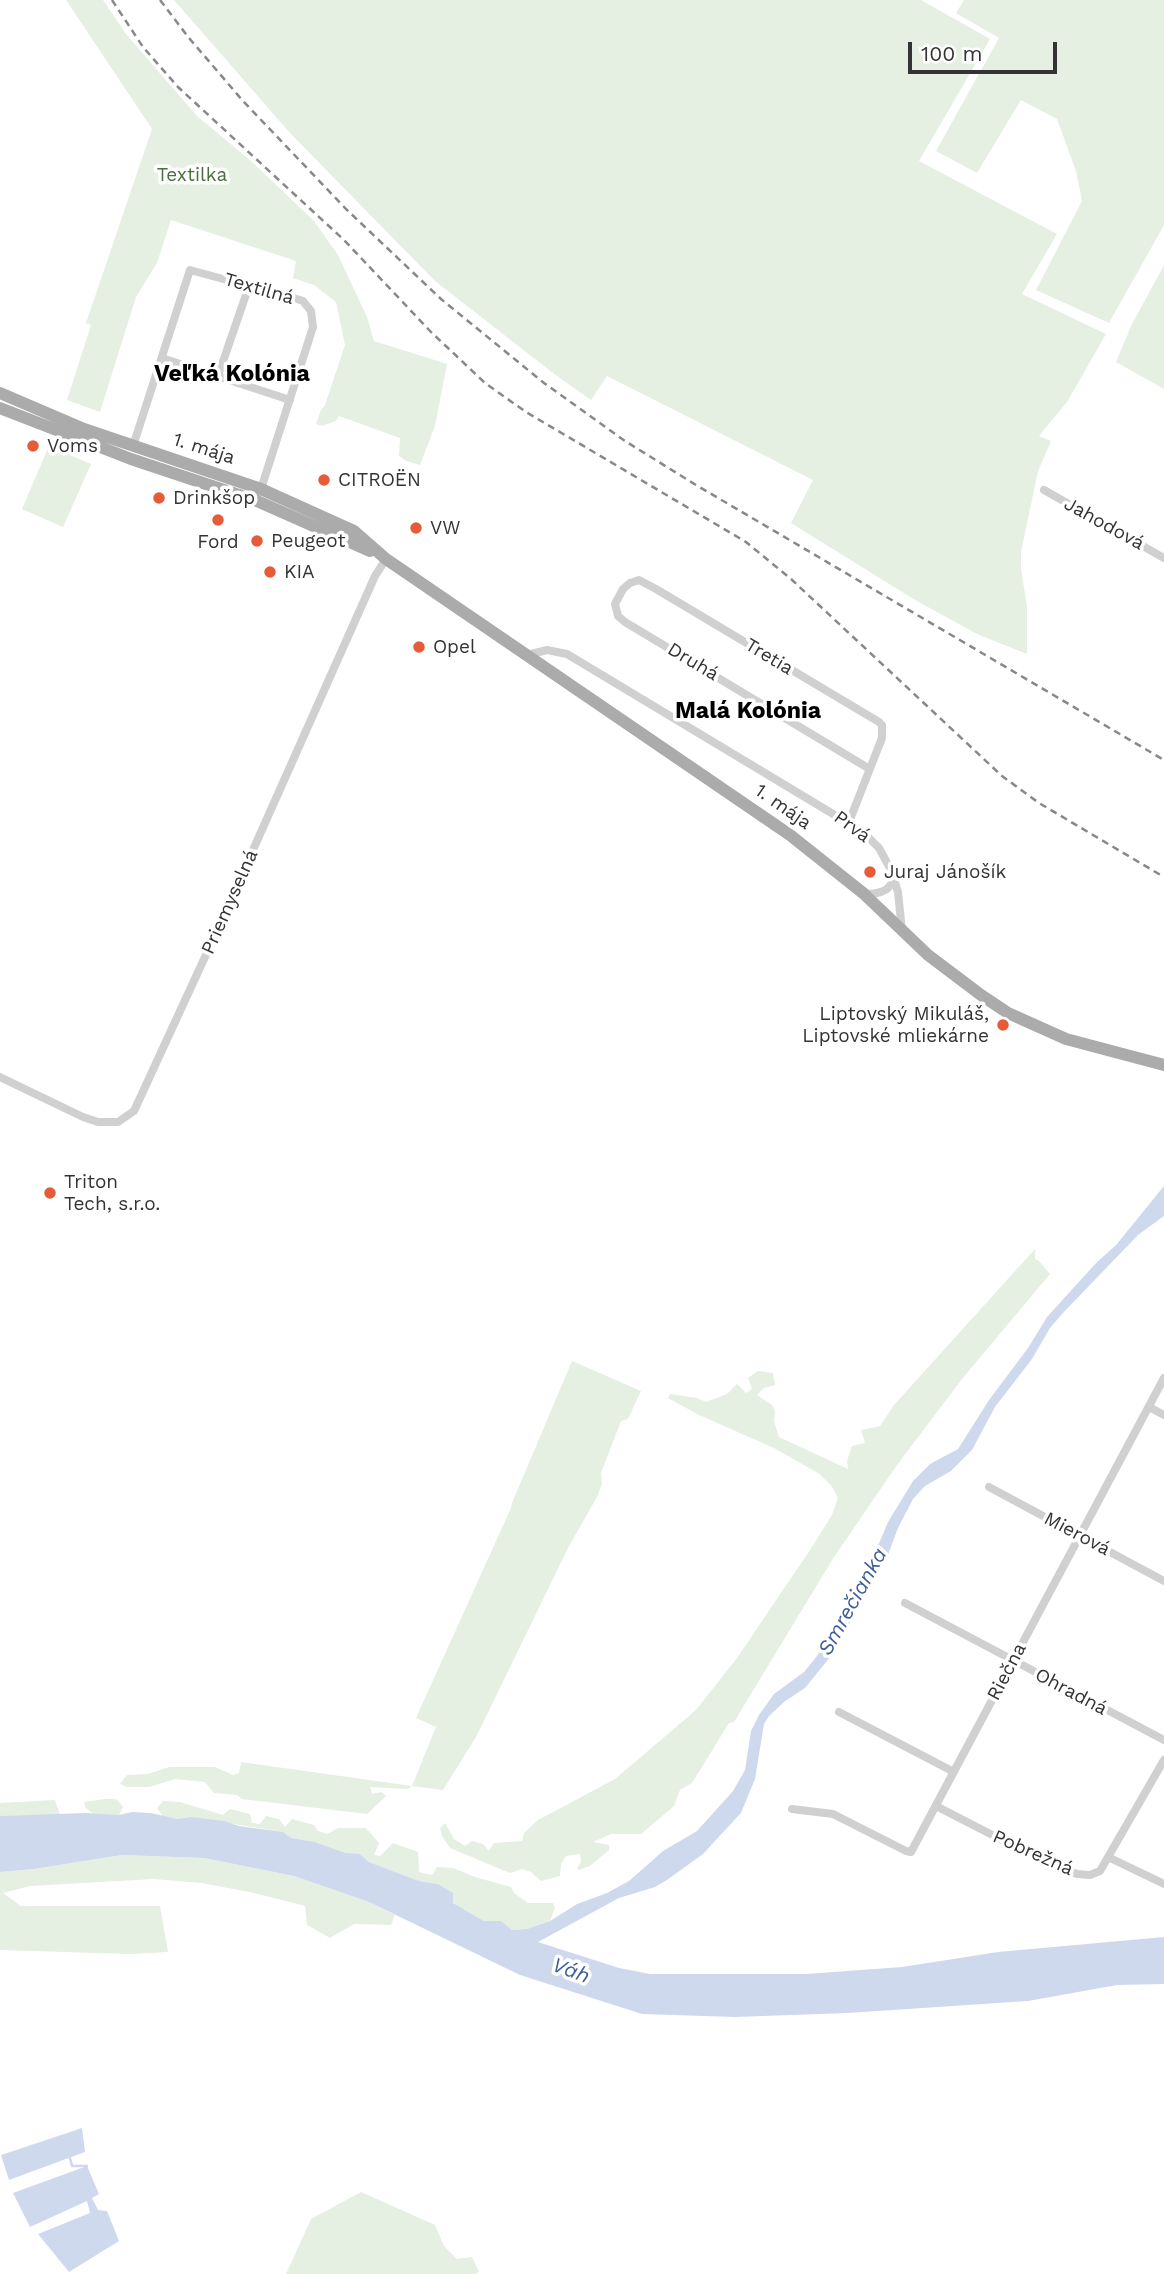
<!DOCTYPE html>
<html>
<head>
<meta charset="utf-8">
<style>
  body { margin:0 }
  #map { position:relative; width:1164px; height:2274px; overflow:hidden; background:#fff; font-family:"Work Sans",sans-serif }
  canvas { display:block }
  .scale { position:absolute; left:908px; top:42px; width:149px; height:32px; box-sizing:border-box; border:4px solid #333; border-top:0; padding-left:9px; font-size:21px; line-height:24px; white-space:nowrap; color:#333; -webkit-text-stroke:5px #fff; paint-order:stroke }
</style>
</head>
<body>
<div id="map">
<canvas width="1164" height="2274"></canvas>
<div class="scale">100 m</div>
</div>
<script>
const c = document.querySelector('canvas').getContext('2d');
c.lineJoin = 'round';
function fill(path, color) {
  c.fillStyle = color;
  c.fill(path, 'evenodd');
}
function toPath(rows) {
  const path = new Path2D();
  for (const r of rows) {
    path.moveTo(r[0], r[1]);
    for (let i = 2; i < r.length; i += 2) path.lineTo(r[i], r[i + 1]);
  }
  return path;
}
function strokePath(path, color, width, dash) {
  c.strokeStyle = color;
  c.lineWidth = width;
  c.lineCap = dash ? 'butt' : 'round';
  c.setLineDash(dash || []);
  c.stroke(path);
}
function drawText(font, color, halo, rows, align = 'center') {
  c.font = font + ' "Work Sans",sans-serif';
  c.lineWidth = 7;
  c.setLineDash([]);
  c.textBaseline = 'middle';
  c.strokeStyle = halo;
  c.fillStyle = color;
  for (const [text, x, y, turn = 0] of rows) {
    c.save();
    c.translate(x, y);
    c.rotate((+turn || 0) * Math.PI / 180);
    c.textAlign = isNaN(turn) ? turn : align;
    if (halo) c.strokeText(text, 0, 0);
    c.fillText(text, 0, 0);
    c.restore();
  }
}
fill(toPath([
  [66,0,103,0,126,34,197,116,251,161,314,221,338,255,367,317,374,341,447,364,435,426,420,465,406,461,399,456,400,438,339,416,336,421,322,426,316,424,321,410,325,405,345,345,336,302,314,285,293,278,296,261,171,220,157,263,136,297,100,412,67,400,91,325,86,323,152,129],
  [174,0,921,0,990,39,919,161,1057,234,1022,294,1106,334,1067,402,1039,436,1051,441,1038,471,1021,552,1021,569,1027,607,1027,654,977,634,915,600,791,523,813,480,607,376,591,400,553,373,435,281,290,133],
  [964,0,1164,0,1164,225,1109,323,1036,290,1082,201,1076,171,1057,119,1021,100,977,173,936,151,999,38,956,13],
  [1164,265,1164,389,1116,362,1131,326],
  [49,446,91,464,63,527,22,509],
  [1035,1249,1035,1259,1039,1261,1050,1274,962,1379,897,1465,834,1557,734,1722,729,1723,692,1783,680,1790,674,1806,641,1834,611,1834,593,1842,609,1845,609,1850,590,1866,579,1870,577,1868,581,1862,580,1854,566,1856,561,1864,560,1876,541,1881,531,1872,522,1869,510,1873,450,1848,442,1836,440,1828,445,1823,454,1839,465,1846,472,1841,483,1844,489,1851,494,1843,522,1841,524,1833,538,1820,615,1779,696,1710,737,1658,812,1547,832,1515,838,1498,831,1485,818,1473,774,1448,699,1415,668,1398,670,1394,697,1398,706,1402,727,1394,737,1384,746,1393,752,1389,748,1378,758,1371,773,1373,775,1385,764,1388,757,1395,772,1405,775,1411,774,1421,779,1437,848,1469,847,1461,852,1446,865,1443,861,1430,880,1426,894,1405],
  [572,1361,641,1391,628,1419,621,1421,601,1473,602,1484,597,1497,569,1546,476,1737,443,1790,412,1786,408,1789,370,1787,372,1794,381,1792,386,1796,367,1814,242,1799,237,1795,214,1793,205,1782,175,1779,149,1787,127,1787,120,1784,127,1775,148,1774,169,1767,215,1767,233,1775,239,1773,241,1762,412,1786,436,1727,416,1718,511,1508,512,1503],
  [105,1799,116,1799,123,1807,119,1815,94,1815,85,1807,84,1802],
  [55,1800,60,1815,0,1816,0,1803],
  [163,1801,180,1802,223,1815,230,1809,250,1814,252,1823,260,1824,266,1816,279,1819,285,1827,292,1819,314,1825,318,1831,327,1834,338,1828,366,1828,379,1843,374,1855,380,1856,393,1843,418,1852,419,1872,432,1875,437,1867,453,1868,475,1877,511,1887,514,1893,528,1903,553,1903,555,1908,550,1921,527,1929,512,1930,501,1921,484,1921,453,1903,453,1893,438,1884,419,1881,369,1862,360,1854,346,1854,315,1842,291,1838,283,1832,191,1817,177,1819,163,1817,157,1808],
  [122,1855,204,1858,294,1876,369,1902,395,1915,391,1925,354,1924,330,1938,307,1925,305,1906,254,1893,202,1883,154,1879,30,1886,3,1893,21,1906,160,1906,168,1952,129,1954,0,1950,0,1872,34,1869],
  [361,2192,435,2225,444,2246,457,2259,472,2257,479,2272,475,2274,286,2274,311,2219]
]), '#e5efe2');
fill(toPath([
  [1164,1186,1164,1216,1138,1235,1062,1314,1050,1328,1032,1359,995,1407,972,1450,951,1471,925,1486,913,1499,898,1528,886,1560,831,1656,805,1688,784,1702,769,1716,764,1724,755,1779,741,1813,703,1854,667,1880,655,1887,619,1898,538,1942,619,1968,650,1974,806,1974,902,1967,998,1952,1164,1937,1164,1984,1117,1985,1028,2001,848,2013,735,2017,642,2014,520,1975,369,1902,294,1876,204,1858,122,1855,34,1869,0,1872,0,1816,86,1813,119,1815,132,1812,151,1813,177,1819,191,1817,224,1821,239,1826,283,1832,291,1838,315,1842,345,1853,360,1854,369,1862,419,1881,438,1884,453,1893,453,1903,484,1921,501,1921,512,1930,527,1929,550,1921,577,1904,607,1893,629,1881,663,1851,697,1831,733,1791,745,1770,751,1731,759,1715,774,1694,804,1672,817,1656,831,1635,874,1555,888,1522,913,1481,930,1464,958,1449,989,1400,1028,1348,1047,1317,1096,1263,1116,1245],
  [82,2128,85,2152,9,2180,1,2155],
  [87,2166,99,2194,92,2198,98,2210,107,2211,119,2241,69,2272,38,2234,90,2213,87,2201,30,2227,13,2193]
]), '#cfd9ee');
strokePath(toPath([
  [70,2158,72,2166,87,2166]
]), '#cfd9ee', 2.5);
strokePath(toPath([
  [162,358,290,400],
  [218,376,249,286],
  [133,446,190,270,297,299,303,301,311,311,313,327,260,492],
  [1044,490,1164,558],
  [527,655,547,650,567,654,863,832,879,848,891,870,898,892,902,931],
  [849,822,882,738,882,725,879,722,656,589,639,580,630,583,623,589,615,604,618,616,625,622,868,768],
  [864,893,872,894,881,892,887,889,895,880],
  [0,1077,83,1117,98,1122,118,1122,134,1111,216,933,375,576,386,559],
  [1149,1407,1164,1415],
  [989,1487,1164,1581],
  [905,1603,1164,1740],
  [839,1712,954,1772],
  [936,1806,1043,1861,1077,1874,1090,1875,1100,1871,1164,1760],
  [792,1809,833,1814,906,1851,911,1852,1164,1378],
  [1108,1857,1164,1884]
]), '#d0d0d0', 8);
strokePath(toPath([
  [0,393,84,429,261,489,354,531,386,559,790,835,863,893,928,955,981,995,1008,1013,1066,1039,1164,1065],
  [0,408,131,459,257,501,370,551]
]), '#ababab', 12);
strokePath(toPath([
  [112,0,143,47,178,87,344,240,431,332,485,383,526,412,746,542,791,579,1002,776,1039,803,1164,877],
  [160,0,189,38,243,101,346,209,441,299,544,383,625,441,696,485,1164,760]
]), '#888', 2.5, [7, 5]);
for (const [x, y, r, color] of [
  [33,446,7,"#e65b38"],
  [324,480,7,"#e65b38"],
  [159,498,7,"#e65b38"],
  [218,520,7,"#e65b38"],
  [416,528,7,"#e65b38"],
  [257,541,7,"#e65b38"],
  [270,572,7,"#e65b38"],
  [419,647,7,"#e65b38"],
  [870,872,7,"#e65b38"],
  [1003,1025,7,"#e65b38"],
  [50,1193,7,"#e65b38"]
]) {
  const dot = new Path2D();
  dot.arc(x, y, r, 0, 2 * Math.PI);
  c.fillStyle = color;
  c.fill(dot);
  strokePath(dot, '#fff', 2.5);
}
drawText('19px', '#48703f', '#fff', [
  ["Textilka",192,175]
]);
drawText('19px', '#333', '#fff', [
  ["Textilná",259,289,16],
  ["1. mája",204,449,18],
  ["Jahodová",1104,524,29],
  ["Tretia",769,657,31],
  ["Druhá",693,662,31],
  ["1. mája",783,807,35],
  ["Prvá",852,827,36],
  ["Priemyselná",230,902,-66],
  ["Mierová",1077,1534,28],
  ["Riečna",1007,1672,-62],
  ["Ohradná",1071,1692,28],
  ["Pobrežná",1033,1853,24]
]);
drawText('19px', '#333', '#fff', [
  ["Voms",47,446],
  ["CITROËN",338,480],
  ["Drinkšop",173,498],
  ["VW",430,528],
  ["Peugeot",271,541],
  ["Ford",218,542,"center"],
  ["KIA",284,572],
  ["Opel",433,647],
  ["Juraj Jánošík",884,872],
  ["Liptovský Mikuláš,",989,1014,"right"],
  ["Liptovské mliekárne",989,1036,"right"],
  ["Triton",64,1182],
  ["Tech, s.r.o.",64,1204]
], 'left');
drawText('italic 21px', '#3f5d97', '#fff', [
  ["Smrečianka",853,1602,-61],
  ["Váh",571,1971,20]
]);
drawText('bold 23px', '#000', '#fff', [
  ["Veľká Kolónia",232,374],
  ["Malá Kolónia",748,711]
]);
</script>
</body>
</html>
